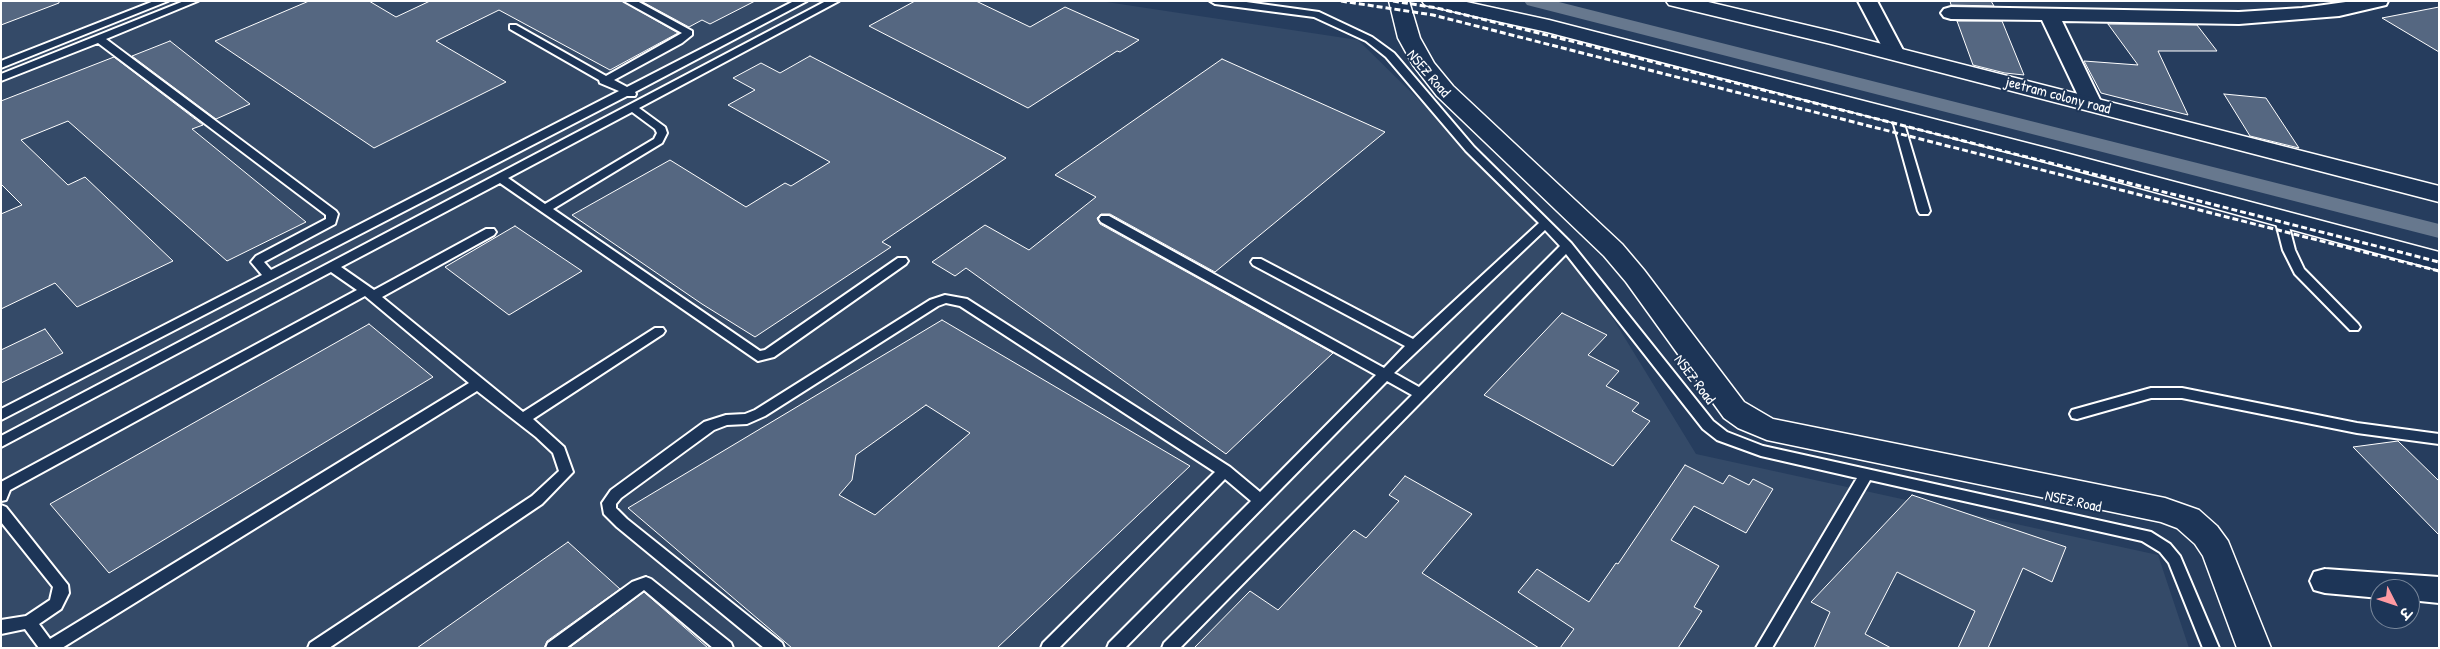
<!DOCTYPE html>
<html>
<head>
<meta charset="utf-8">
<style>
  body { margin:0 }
  #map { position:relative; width:2440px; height:649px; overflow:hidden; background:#263d5e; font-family:"Patrick Hand","Playpen Sans Deva",sans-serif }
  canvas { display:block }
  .frame { position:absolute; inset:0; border:2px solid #fff; pointer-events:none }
  .north { position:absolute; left:2370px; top:579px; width:50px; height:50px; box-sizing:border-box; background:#1d3557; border:1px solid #77869a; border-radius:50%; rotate:131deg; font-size:14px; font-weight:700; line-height:20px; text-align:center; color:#fff }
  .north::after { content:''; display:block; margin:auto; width:18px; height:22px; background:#ff9aa2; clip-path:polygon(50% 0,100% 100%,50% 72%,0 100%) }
</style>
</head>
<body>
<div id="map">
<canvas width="2440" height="649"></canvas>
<div class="frame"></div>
<div class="north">उ</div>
</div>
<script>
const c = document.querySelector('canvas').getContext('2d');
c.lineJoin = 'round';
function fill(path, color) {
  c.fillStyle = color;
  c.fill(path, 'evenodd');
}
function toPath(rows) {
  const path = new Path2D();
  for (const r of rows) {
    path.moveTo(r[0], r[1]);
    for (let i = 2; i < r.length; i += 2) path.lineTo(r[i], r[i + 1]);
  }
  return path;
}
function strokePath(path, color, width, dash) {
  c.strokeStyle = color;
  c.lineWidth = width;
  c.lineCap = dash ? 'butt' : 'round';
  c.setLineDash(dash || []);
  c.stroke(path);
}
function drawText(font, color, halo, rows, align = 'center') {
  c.font = font + ' "Patrick Hand",sans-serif';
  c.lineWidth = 4;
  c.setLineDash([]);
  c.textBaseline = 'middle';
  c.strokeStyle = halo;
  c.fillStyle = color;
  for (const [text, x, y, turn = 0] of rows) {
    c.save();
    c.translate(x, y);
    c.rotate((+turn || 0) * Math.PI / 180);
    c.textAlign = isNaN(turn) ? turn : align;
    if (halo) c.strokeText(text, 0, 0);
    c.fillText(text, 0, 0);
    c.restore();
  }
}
fill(toPath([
  [1,1,1100,1,1358,40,1470,150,1585,273,1696,454,2158,555,2189,648,1,648]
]), '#344a68');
fill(toPath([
  [1524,1,1555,1,2439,224,2439,238,1527,5,1524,1]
]), '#67788e');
const building = toPath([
  [1,1,59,1,59,3,1,25,1,1],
  [309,1,369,1,396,17,430,1,622,1,678,33,610,70,499,10,436,41,506,82,374,148,215,41,309,1],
  [641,1,755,1,710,24,702,20,689,27,641,1],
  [915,1,976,1,1030,27,1065,7,1139,40,1120,52,1117,51,1028,108,869,26,915,1],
  [1950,1,1991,1,1994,6,1951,5,1950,1],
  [2439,7,2439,52,2382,18,2439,7],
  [1957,21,2002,21,2024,75,2005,73,1973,65,1957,21],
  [2108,24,2197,25,2217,51,2158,51,2188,115,2101,93,2084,61,2138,65,2108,24],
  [170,41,250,104,216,119,132,56,170,41],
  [810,56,1006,158,882,242,891,247,755,337,702,304,572,215,670,160,746,207,785,183,791,186,830,162,728,105,755,90,733,78,761,63,780,73,810,56],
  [114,57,203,125,192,129,306,222,227,261,68,121,21,140,68,185,85,177,173,261,77,307,55,283,1,309,1,214,22,205,1,184,1,101,114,57],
  [1222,59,1385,132,1215,272,1110,214,1101,214,1097,218,1100,224,1333,353,1226,454,966,268,955,276,932,262,985,225,1029,250,1096,197,1055,175,1222,59],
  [2224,94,2266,98,2299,148,2250,136,2224,94],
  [515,226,582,271,509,315,445,267,515,226],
  [1562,313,1607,335,1588,355,1619,371,1606,386,1639,403,1632,411,1650,421,1613,466,1484,395,1562,313],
  [942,320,1190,466,997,648,792,648,628,508,942,320],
  [926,405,970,433,875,515,839,495,852,480,856,455,926,405],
  [369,324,433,377,109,573,50,504,369,324],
  [45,329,63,353,1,383,1,350,45,329],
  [2398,441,2439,481,2439,535,2353,447,2398,441],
  [1685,465,1723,484,1729,475,1749,485,1753,479,1773,489,1746,533,1694,506,1671,540,1719,566,1694,607,1702,611,1678,648,1560,648,1574,629,1518,592,1537,569,1589,602,1616,563,1618,564,1685,465],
  [1405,476,1472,514,1422,573,1539,648,1194,648,1250,591,1278,610,1354,530,1366,538,1399,501,1389,495,1405,476],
  [1912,495,2066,547,2052,582,2023,568,1988,648,1958,648,1975,611,1897,572,1865,634,1891,648,1814,648,1830,612,1811,602,1912,495],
  [568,542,620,589,547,641,544,648,417,648,568,542],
  [644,592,708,648,569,648,644,592]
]);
fill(building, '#556781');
strokePath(building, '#fff', 1);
const lane = toPath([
  [154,1,168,1,1,68,1,61,154,1],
  [184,1,198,1,106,39,336,211,338,214,335,224,264,262,271,270,619,91,600,83,599,80,510,29,510,25,516,25,606,76,682,33,624,1,637,1,692,31,692,35,682,43,614,80,627,87,794,1,807,1,635,92,636,94,635,96,627,96,1,420,1,409,262,275,251,262,256,256,326,219,326,215,98,43,1,81,1,74,184,1],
  [826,1,839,1,639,108,665,127,667,133,662,143,553,209,760,351,765,350,898,258,906,258,908,261,906,264,774,357,758,361,500,183,341,267,374,290,486,229,494,229,496,232,494,235,382,297,523,412,655,328,663,328,665,331,663,334,533,419,564,447,573,472,542,504,329,648,308,648,310,643,532,496,559,471,553,453,536,437,477,391,62,648,39,648,25,629,1,634,1,620,26,616,50,600,53,587,1,522,1,505,6,507,68,585,69,593,61,609,39,624,50,639,469,383,365,296,10,490,6,500,1,501,1,482,357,290,331,272,1,447,1,436,826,1],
  [632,112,655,129,657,133,654,139,545,204,508,178,632,112],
  [1210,1,1239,1,1319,12,1372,37,1394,53,1474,147,1571,243,1713,421,1727,432,1763,446,2151,532,2170,544,2180,556,2219,648,2203,648,2169,563,2160,552,2142,541,1870,480,1772,648,1756,648,1857,478,1761,456,1717,440,1703,429,1566,254,1180,648,1162,648,1164,643,1412,395,1387,381,1125,648,1107,648,1109,643,1251,501,1225,479,1059,648,1041,648,1043,643,1215,472,960,306,946,303,938,306,765,416,747,424,727,425,714,430,621,498,616,504,616,508,627,519,782,643,784,648,764,648,617,527,604,514,602,503,611,490,704,422,726,415,745,414,755,410,930,300,945,295,967,299,1230,467,1260,492,1376,375,1101,222,1099,219,1101,216,1109,216,1384,368,1405,346,1253,265,1251,262,1253,259,1261,259,1413,339,1539,223,1466,151,1386,57,1366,41,1314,17,1215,4,1210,1],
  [1545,230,1560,246,1419,387,1394,373,1545,230],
  [1897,114,1902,117,1930,211,1928,214,1920,214,1918,211,1892,117,1897,114],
  [2281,215,2287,219,2295,250,2304,269,2358,324,2360,327,2358,330,2350,330,2295,274,2283,250,2275,219,2281,215],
  [2151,388,2182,388,2357,423,2439,434,2439,444,2357,433,2182,398,2151,398,2077,419,2072,418,2070,414,2072,410,2151,388],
  [646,577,651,579,731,643,733,648,713,648,644,590,566,648,546,648,548,643,632,582,646,577]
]);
const street = toPath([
  [1858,1,1877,1,1905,54,1902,58,1888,58,1858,1],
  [2353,1,2388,1,2386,5,2339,16,2239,24,2062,21,2102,104,2099,108,2092,110,2085,108,2082,104,2042,20,1951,19,1944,17,1941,13,1944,9,1951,7,2239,12,2302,8,2353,1],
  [2325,569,2439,577,2439,603,2410,600,2410,589,2380,589,2380,598,2325,593,2314,590,2310,581,2314,572,2325,569]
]);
const secondary = toPath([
  [1389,1,1409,1,1420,38,1434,63,1453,86,1622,244,1644,270,1744,402,1773,419,2165,498,2199,510,2217,526,2228,541,2271,648,2237,648,2203,556,2195,544,2177,528,2161,522,1767,440,1738,428,1724,418,1626,282,1604,256,1437,96,1413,65,1398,38,1389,1],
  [1422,1,1462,1,1549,20,2058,151,2439,252,2439,270,2042,161,1547,32,1425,5,1422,1],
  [1666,1,1704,1,1835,32,2439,186,2439,202,1831,44,1669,5,1666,1]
]);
strokePath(lane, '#fff', 4);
strokePath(street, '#fff', 4);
strokePath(secondary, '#fff', 3);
fill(lane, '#1d3557');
fill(street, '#1d3557');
fill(secondary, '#1d3557');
strokePath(toPath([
  [1341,1,1433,15,2439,271],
  [1393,1,1437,8,1575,42,2439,262]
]), '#fff', 3, [6, 3]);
drawText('15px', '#fff', '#1d3557', [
  ["NSEZ Road",1428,74,49],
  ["jeetram colony road",2058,96,15],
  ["NSEZ Road",1694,380,53],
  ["NSEZ Road",2073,502,12]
]);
</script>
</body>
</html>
